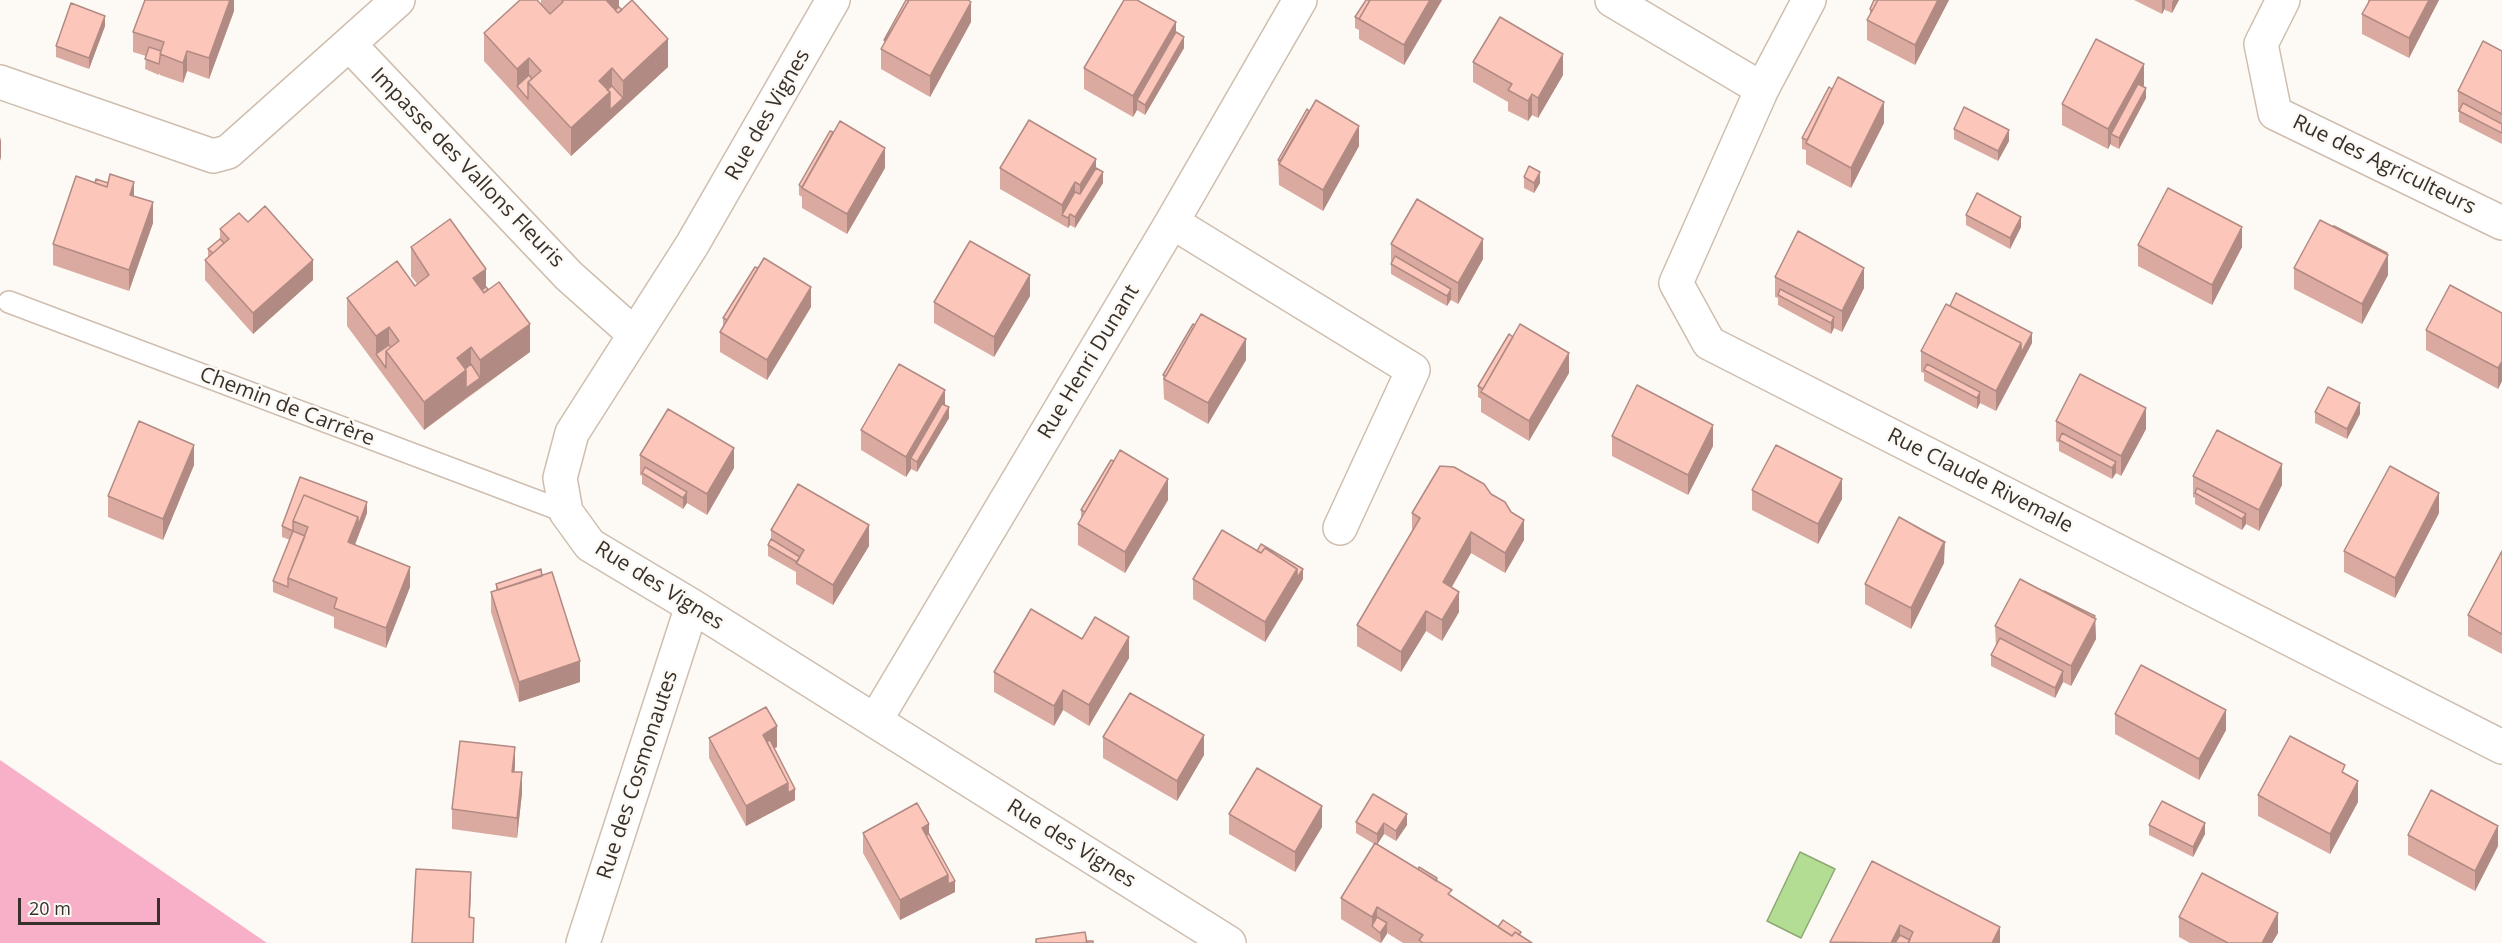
<!DOCTYPE html>
<html>
<head>
<meta charset="utf-8">
<style>
  body { margin:0 }
  #map { position:relative; width:2502px; height:943px; overflow:hidden; background:#fdfaf6; font-family:"Open Sans",sans-serif }
  canvas { display:block }
  .scale { position:absolute; left:18px; top:898px; width:142px; height:27px; box-sizing:border-box; border:3px solid #38312b; border-top:0; padding-left:8px; font-size:18px; line-height:21px; white-space:nowrap; color:#38312b; -webkit-text-stroke:4px #fdfaf6; paint-order:stroke }
</style>
</head>
<body>
<div id="map">
<canvas width="2502" height="943"></canvas>
<div class="scale">20 m</div>
</div>
<script>
const c = document.querySelector('canvas').getContext('2d');
c.lineJoin = 'round';
function fill(path, color) {
  c.fillStyle = color;
  c.fill(path, 'evenodd');
}
function toPath(rows) {
  const path = new Path2D();
  for (const r of rows) {
    path.moveTo(r[0], r[1]);
    for (let i = 2; i < r.length; i += 2) path.lineTo(r[i], r[i + 1]);
  }
  return path;
}
function strokePath(path, color, width, dash) {
  c.strokeStyle = color;
  c.lineWidth = width;
  c.lineCap = dash ? 'butt' : 'round';
  c.setLineDash(dash || []);
  c.stroke(path);
}
function drawText(font, color, halo, rows, align = 'center') {
  c.font = font + ' "Open Sans",sans-serif';
  c.lineWidth = 5;
  c.setLineDash([]);
  c.textBaseline = 'middle';
  c.strokeStyle = halo;
  c.fillStyle = color;
  for (const [text, x, y, turn = 0] of rows) {
    c.save();
    c.translate(x, y);
    c.rotate((+turn || 0) * Math.PI / 180);
    c.textAlign = isNaN(turn) ? turn : align;
    if (halo) c.strokeText(text, 0, 0);
    c.fillText(text, 0, 0);
    c.restore();
  }
}
fill(toPath([
  [0,760,267,943,0,943]
]), '#f8b0c8');
const water = toPath([
  [1800,852,1835,869,1801,938,1767,921,1800,852]
]);
fill(water, '#b2dd93');
strokePath(water, '#8da974', 1.5);
const lane = toPath([
  [9,302,566,512]
]);
const street = toPath([
  [398,0,349,44,569,276,634,334],
  [833,0,692,245,572,433,560,478,566,512,590,545,692,606,1229,943],
  [1612,0,1762,89,1809,0],
  [2283,0,2261,44,2275,113,2502,223],
  [0,82,213,156,228,152,349,44],
  [1762,89,1676,283,1709,343,2502,747],
  [1172,222,1413,370,1340,528],
  [875,721,1172,222,1300,0],
  [583,943,692,606]
]);
strokePath(lane, '#cfbeae', 24);
strokePath(street, '#cfbeae', 36);
strokePath(lane, '#fff', 21);
strokePath(street, '#fff', 33);
fill(toPath([
  [234,0,234,11,209,79,187,71,183,83,160,75,160,73,159,75,145,69,146,56,133,52,133,32],
  [541,0,619,0,619,7,668,67,571,156,484,61,484,33,550,14,541,4],
  [1442,0,1404,65,1359,39,1359,30,1355,28,1355,17],
  [1949,0,1915,65,1867,40,1867,20,1870,16,1870,9],
  [2134,0,2179,0,2172,13,2165,10,2165,8,2162,14],
  [2368,0,2439,0,2409,58,2362,34,2362,14,2368,3],
  [971,22,930,97,881,69,881,49,884,45,884,40],
  [105,26,89,69,56,57,56,46],
  [1176,32,1184,48,1145,115,1137,110,1133,117,1084,89,1084,68],
  [2502,51,2502,144,2459,122,2459,112,2458,111,2458,91],
  [1473,62,1563,75,1538,118,1532,115,1528,121,1508,111,1508,102,1473,82],
  [2144,85,2143,86,2146,98,2119,149,2111,145,2111,143,2108,149,2062,125,2062,104],
  [1884,123,1851,188,1806,164,1806,150,1802,149,1802,138],
  [1954,129,2009,141,1998,161,1954,139],
  [1359,146,1323,211,1279,185,1278,160],
  [885,168,847,234,802,208,802,197,799,195,799,185],
  [1000,168,1096,168,1103,183,1075,228,1070,225,1068,228,1000,189],
  [1524,177,1540,183,1534,193,1524,188],
  [134,196,153,223,129,291,53,265,53,244],
  [1966,215,2021,227,2010,249,1966,225],
  [248,222,313,280,253,334,205,280,205,260,208,257,208,249,220,239,220,229],
  [1391,244,1483,259,1458,304,1451,300,1447,306,1391,274],
  [2138,245,2242,247,2212,305,2138,266],
  [411,247,486,287,530,352,424,430,347,326,347,298,415,286,417,284,411,276],
  [2294,268,2388,275,2362,324,2294,289],
  [1775,277,1864,288,1842,332,1834,328,1831,334,1778,305,1778,298,1775,297],
  [1030,296,994,357,934,323,934,302],
  [811,307,767,380,720,352,720,332,723,326,723,318],
  [2502,313,2502,381,2498,389,2426,350,2426,330],
  [2032,343,1996,411,1980,403,1977,409,1924,381,1924,373,1921,372,1921,351],
  [1246,360,1208,424,1164,399,1163,375],
  [1569,373,1529,441,1481,412,1481,399,1478,397,1478,386],
  [2315,412,2360,414,2347,439,2315,423],
  [949,418,917,472,911,469,906,477,861,450,861,430],
  [2056,421,2146,429,2121,476,2116,473,2112,479,2059,451,2059,443,2056,441],
  [1612,436,1713,446,1688,495,1612,456],
  [640,455,734,468,707,515,687,503,683,509,642,484,642,476,640,475],
  [194,465,163,540,108,517,108,496],
  [2193,476,2282,485,2259,531,2246,524,2242,530,2195,504,2195,498,2193,497],
  [300,477,367,513,355,545,410,587,386,648,334,628,334,617,273,592,273,581,290,540,282,537,282,526],
  [1752,490,1842,499,1818,544,1752,510],
  [1168,500,1125,573,1078,545,1078,524,1081,518,1081,510],
  [1412,513,1524,540,1505,573,1471,553,1452,587,1459,612,1442,641,1426,631,1401,672,1357,646,1357,625,1412,531],
  [2439,513,2395,598,2344,572,2344,551],
  [771,530,869,546,833,605,796,584,796,572,768,556,768,545,771,539],
  [2502,551,2502,654,2468,636,2468,615],
  [1945,553,1944,554,1944,563,1911,629,1865,604,1865,584],
  [542,576,580,682,519,702,491,612,491,592,496,590,496,584],
  [1193,579,1303,579,1265,642,1193,599],
  [2095,618,2096,639,2071,686,2063,682,2055,698,1991,666,1991,655,1996,647,1995,626],
  [1082,639,1129,658,1089,726,1063,710,1054,726,994,692,994,672],
  [2115,714,2226,730,2199,780,2115,734],
  [1103,737,1204,755,1177,801,1103,758],
  [709,738,777,747,774,748,795,800,746,826,709,758],
  [515,767,514,772,522,793,517,838,452,829,452,809],
  [2345,774,2358,802,2330,854,2258,816,2258,795],
  [1373,794,1407,825,1396,841,1384,834,1377,844,1437,881,1452,897,1498,927,1521,936,1532,943,1403,943,1387,933,1381,943,1380,943,1341,919,1341,898,1374,844,1356,833,1356,822],
  [1229,814,1322,827,1295,872,1229,834],
  [2149,825,2205,834,2193,857,2149,835],
  [863,833,929,834,955,892,900,920,863,853],
  [2408,835,2498,846,2475,891,2408,855],
  [1872,861,2000,943,1830,943],
  [2179,917,2278,933,2272,943,2190,943,2179,937]
]), '#daaaa1');
fill(toPath([
  [230,0,234,0,234,11,209,79,209,58],
  [606,0,619,0,619,18],
  [1430,0,1442,0,1404,65,1404,45],
  [1938,0,1949,0,1915,65,1915,45],
  [2162,0,2165,0,2165,8,2162,14],
  [2173,0,2179,0,2172,13,2172,3],
  [2429,0,2439,0,2409,58,2409,38],
  [971,2,971,22,930,97,930,76],
  [105,16,105,26,89,69,89,58],
  [1176,22,1176,43,1137,100,1137,110,1133,117,1133,96],
  [1184,37,1184,48,1145,115,1145,105],
  [668,39,668,67,571,156,571,128,599,81,612,68,612,96,623,98,623,81],
  [187,51,187,71,183,83,183,63],
  [1563,54,1563,75,1538,118,1538,98],
  [529,58,529,86,517,86,517,69],
  [2144,64,2144,85,2115,136,2111,134,2111,143,2108,149,2108,129],
  [2146,88,2146,98,2119,149,2119,138],
  [1532,94,1532,115,1528,121,1528,101],
  [1884,102,1884,123,1851,188,1851,168],
  [1359,126,1359,146,1323,211,1323,190],
  [2009,130,2009,141,1998,161,1998,151],
  [1,137,1,157,0,161,0,141],
  [885,148,885,168,847,234,847,214],
  [1096,159,1096,179,1080,205,1080,185],
  [1103,172,1103,183,1075,228,1075,217],
  [1540,172,1540,183,1534,193,1534,183],
  [134,182,134,203,130,195],
  [1075,182,1075,203,1062,215,1062,205],
  [153,202,153,223,129,291,129,270],
  [1070,214,1070,225,1068,228,1068,218],
  [2021,217,2021,227,2010,249,2010,238],
  [2242,227,2242,247,2212,305,2212,285],
  [1483,239,1483,259,1458,304,1458,283],
  [2388,255,2388,275,2362,324,2362,304],
  [313,260,313,280,253,334,253,313],
  [1864,268,1864,288,1842,332,1842,311],
  [486,269,486,297,473,278],
  [1030,275,1030,296,994,357,994,337],
  [811,287,811,307,767,380,767,360],
  [1451,289,1451,299,1447,306,1447,296],
  [1834,317,1834,328,1831,334,1831,323],
  [530,324,530,352,480,388,480,360],
  [389,327,389,355,386,351,376,354,376,336],
  [2032,333,2032,343,1996,411,1996,391,2021,343],
  [1246,339,1246,360,1208,424,1208,403],
  [471,347,471,375,466,379,466,398,424,430,424,402,457,358],
  [1569,353,1569,373,1529,441,1529,421],
  [2502,361,2502,381,2498,389,2498,368],
  [480,378,480,388,466,398,466,388],
  [945,390,945,411,911,458,911,469,906,477,906,457],
  [1980,392,1980,403,1977,409,1977,398],
  [2360,403,2360,414,2347,439,2347,429],
  [949,407,949,418,917,472,917,462],
  [2146,408,2146,429,2121,476,2121,456],
  [1713,425,1713,446,1688,495,1688,475],
  [194,445,194,465,163,540,163,519],
  [734,448,734,468,707,515,707,494],
  [2116,462,2116,473,2112,479,2112,468],
  [2282,464,2282,485,2259,531,2259,510],
  [1168,479,1168,500,1125,573,1125,552],
  [1842,479,1842,499,1818,544,1818,524],
  [687,492,687,503,683,509,683,498],
  [2439,493,2439,513,2395,598,2395,578],
  [367,502,367,513,348,562,348,542,358,517],
  [2246,514,2246,524,2242,530,2242,519],
  [1524,520,1524,540,1505,573,1505,553],
  [869,525,869,546,833,605,833,585],
  [1471,532,1471,553,1443,602,1443,582],
  [1944,542,1945,542,1944,563,1911,629,1911,608],
  [410,567,410,587,386,648,386,628],
  [1297,569,1303,569,1303,579,1265,642,1265,622],
  [1459,592,1459,612,1442,641,1442,620],
  [1426,611,1426,631,1401,672,1401,652],
  [2095,616,2096,639,2071,686,2071,666],
  [1129,637,1129,658,1089,726,1089,705],
  [580,661,580,682,519,702,519,682],
  [2063,671,2063,682,2055,698,2055,688],
  [1063,690,1063,710,1054,726,1054,706],
  [2226,710,2226,730,2199,780,2199,759],
  [777,726,777,747,767,752,763,735],
  [1204,735,1204,755,1177,801,1177,781],
  [515,747,515,767,512,792,512,772],
  [522,772,522,793,517,838,517,818],
  [2358,781,2358,802,2330,854,2330,834],
  [788,783,795,789,795,800,746,826,746,806],
  [1322,806,1322,827,1295,872,1295,852],
  [1407,814,1407,825,1396,841,1396,831],
  [1384,823,1384,834,1377,845,1377,834],
  [2205,823,2205,834,2193,857,2193,847],
  [929,824,929,844,922,828],
  [2498,826,2498,846,2475,891,2475,871],
  [471,872,471,892,469,937,469,917],
  [948,875,955,881,955,892,900,920,900,900],
  [1377,907,1377,928,1372,927,1372,917],
  [2278,913,2278,933,2272,943,2262,943],
  [1387,923,1387,934,1381,943,1380,933],
  [1900,925,1900,943,1891,943],
  [2000,927,2000,943,1992,943]
]), '#b18b83');
const building = toPath([
  [145,0,230,0,209,58,187,51,183,63,160,54,164,42,133,32,145,0],
  [520,0,537,0,550,14,563,2,562,0,606,0,618,13,632,0,668,39,623,81,612,68,599,81,610,92,571,128,528,82,541,71,529,58,517,69,484,33,520,0],
  [906,0,909,0,885,41,884,40,906,0],
  [909,0,968,0,971,2,930,76,881,49,909,0],
  [1124,0,1137,0,1176,22,1133,96,1084,68,1124,0],
  [1366,0,1370,0,1359,19,1355,17,1366,0],
  [1370,0,1430,0,1404,45,1359,19,1370,0],
  [1874,0,1878,0,1872,11,1870,9,1874,0],
  [1878,0,1938,0,1915,45,1867,20,1878,0],
  [2370,0,2429,0,2409,38,2362,14,2370,0],
  [71,3,105,16,89,58,56,46,71,3],
  [619,7,622,10,618,13,615,10,619,7],
  [1500,17,1563,54,1538,98,1532,94,1528,101,1508,90,1512,84,1473,62,1500,17],
  [1176,32,1184,37,1145,105,1137,100,1176,32],
  [2096,39,2144,64,2108,129,2062,104,2096,39],
  [2483,41,2502,51,2502,114,2458,91,2483,41],
  [149,47,161,51,159,64,145,59,149,47],
  [529,75,532,79,528,82,528,99,517,86,529,75],
  [1838,77,1884,102,1851,168,1806,143,1838,77],
  [2138,84,2146,88,2119,138,2111,134,2138,84],
  [612,86,623,98,610,110,610,92,607,90,612,86],
  [1829,87,1832,89,1807,140,1802,138,1829,87],
  [1316,100,1359,126,1323,190,1279,164,1316,100],
  [2463,103,2502,124,2502,133,2459,111,2463,103],
  [1964,107,2009,130,1998,151,1954,129,1964,107],
  [1307,109,1309,111,1280,161,1278,160,1307,109],
  [1029,120,1096,159,1080,185,1075,182,1062,205,1000,168,1029,120],
  [840,121,885,148,847,214,802,188,840,121],
  [830,131,833,132,802,187,799,185,830,131],
  [1529,166,1540,172,1534,183,1524,177,1529,166],
  [1096,168,1103,172,1075,217,1070,214,1068,218,1062,215,1075,192,1080,194,1096,168],
  [110,174,134,182,130,195,153,202,129,270,53,244,76,176,107,187,110,174],
  [96,179,108,183,107,187,95,183,96,179],
  [2168,188,2242,227,2212,285,2138,245,2168,188],
  [1977,193,2021,217,2010,238,1966,215,1977,193],
  [1417,199,1483,239,1458,283,1391,244,1417,199],
  [265,206,313,260,253,313,205,260,229,239,220,229,239,213,248,222,265,206],
  [450,219,486,269,473,278,484,293,499,282,530,324,480,360,471,347,457,358,466,370,424,402,386,351,399,341,389,327,376,336,347,298,397,261,415,286,429,275,411,247,450,219],
  [2320,220,2388,255,2362,304,2294,268,2320,220],
  [2333,226,2334,226,2387,253,2386,254,2333,226],
  [1798,231,1864,268,1842,311,1775,277,1798,231],
  [220,239,224,243,213,253,208,249,220,239],
  [970,241,1030,275,994,337,934,302,970,241],
  [1395,256,1451,289,1447,296,1391,264,1395,256],
  [764,258,811,287,767,360,720,332,764,258],
  [755,267,758,268,727,320,723,318,755,267],
  [2450,285,2502,313,2502,361,2498,368,2426,330,2450,285],
  [486,287,488,289,484,293,482,290,486,287],
  [1780,289,1834,317,1831,323,1778,295,1780,289],
  [1956,293,2032,333,2021,353,2021,343,1950,306,1956,293],
  [1946,304,2021,343,1996,391,1921,351,1946,304],
  [1201,314,1246,339,1208,403,1164,379,1201,314],
  [1193,324,1195,325,1166,376,1163,375,1193,324],
  [1520,324,1569,353,1529,421,1481,392,1520,324],
  [1509,334,1513,337,1483,389,1478,386,1509,334],
  [389,345,391,347,386,351,386,368,376,354,389,345],
  [471,364,480,378,466,388,466,370,465,369,471,364],
  [899,364,945,390,906,457,861,430,899,364],
  [1927,364,1980,392,1977,398,1924,370,1927,364],
  [2080,374,2146,408,2121,456,2056,421,2080,374],
  [1637,385,1713,425,1688,475,1612,436,1637,385],
  [2328,387,2360,403,2347,429,2315,412,2328,387],
  [942,404,949,407,917,462,911,458,942,404],
  [668,409,734,448,707,494,640,455,668,409],
  [139,421,194,445,163,519,108,496,139,421],
  [2217,430,2282,464,2259,510,2193,476,2217,430],
  [2062,433,2116,462,2112,468,2059,440,2062,433],
  [1776,445,1842,479,1818,524,1752,490,1776,445],
  [1120,450,1168,479,1125,552,1078,524,1120,450],
  [1111,460,1114,461,1085,512,1081,510,1111,460],
  [1440,466,1454,467,1484,484,1491,494,1505,502,1511,512,1524,520,1505,553,1471,532,1443,582,1459,592,1442,620,1426,611,1401,652,1357,625,1420,518,1412,513,1440,466],
  [2390,466,2439,493,2395,578,2344,551,2390,466],
  [645,467,687,492,683,498,642,473,645,467],
  [300,477,367,502,358,526,358,517,304,495,293,521,293,531,305,536,288,578,288,587,273,581,293,531,282,526,300,477],
  [798,484,869,525,833,585,796,563,804,550,771,530,798,484],
  [2197,488,2246,514,2242,519,2195,493,2197,488],
  [304,495,358,517,348,542,410,567,386,628,334,608,337,598,288,578,308,527,293,521,304,495],
  [1899,517,1944,542,1911,608,1865,584,1899,517],
  [1913,525,1945,542,1944,544,1944,542,1913,525],
  [1222,530,1261,553,1265,548,1297,569,1265,622,1193,579,1222,530],
  [771,539,800,557,797,562,768,545,771,539],
  [1261,544,1303,569,1297,578,1297,569,1265,548,1261,553,1257,551,1261,544],
  [2502,551,2502,634,2468,615,2502,551],
  [541,569,542,576,498,590,496,584,541,569],
  [552,572,580,661,519,682,491,592,552,572],
  [2020,579,2096,619,2071,666,1995,626,2020,579],
  [2044,591,2095,616,2094,618,2044,591],
  [1031,609,1082,639,1095,617,1129,637,1089,705,1063,690,1054,706,994,672,1031,609],
  [2000,638,2063,671,2055,688,1991,655,2000,638],
  [2141,665,2226,710,2199,759,2115,714,2141,665],
  [1130,693,1204,735,1177,781,1103,737,1130,693],
  [766,707,777,726,763,735,788,783,746,806,709,738,766,707],
  [2290,736,2345,765,2342,772,2358,781,2330,834,2258,795,2290,736],
  [770,740,795,789,788,793,788,783,767,742,770,740],
  [460,741,515,747,512,772,522,772,517,818,452,809,460,741],
  [1257,768,1322,806,1295,852,1229,814,1257,768],
  [2431,790,2498,826,2475,871,2408,835,2431,790],
  [1373,794,1407,814,1396,831,1384,823,1377,834,1356,822,1373,794],
  [2162,801,2205,823,2193,847,2149,825,2162,801],
  [917,803,929,824,922,828,948,875,900,900,863,833,917,803],
  [929,834,955,881,948,884,948,875,926,835,929,834],
  [1375,843,1452,890,1448,894,1512,936,1515,932,1532,943,1423,943,1419,940,1423,935,1377,907,1372,917,1341,898,1375,843],
  [1872,861,2000,927,1992,943,1908,943,1913,932,1900,925,1891,943,1830,942,1872,861],
  [1419,867,1437,878,1436,881,1418,869,1419,867],
  [416,869,471,872,469,917,474,918,473,943,412,943,416,869],
  [2202,873,2278,913,2262,943,2228,943,2179,917,2202,873],
  [1377,917,1387,923,1380,933,1372,926,1377,917],
  [1503,920,1521,932,1519,935,1515,932,1512,936,1498,927,1503,920],
  [1085,932,1087,943,1036,943,1036,939,1085,932],
  [1900,935,1910,940,1908,943,1895,943,1900,935],
  [1086,941,1093,941,1093,943,1087,943,1086,941]
]);
fill(building, '#fdc6bb');
strokePath(building, '#b18b83', 1.5);
drawText('21px', '#38312b', '#fdfaf6', [
  ["Rue des Vignes",768,115,-60],
  ["Rue des Agriculteurs",2384,165,26],
  ["Impasse des Vallons Fleuris",467,168,46],
  ["Rue Henri Dunant",1089,362,-59],
  ["Chemin de Carrère",287,407,21],
  ["Rue Claude Rivemale",1980,481,27],
  ["Rue des Vignes",659,586,32],
  ["Rue des Cosmonautes",638,775,-72],
  ["Rue des Vignes",1071,844,32]
]);
</script>
</body>
</html>
